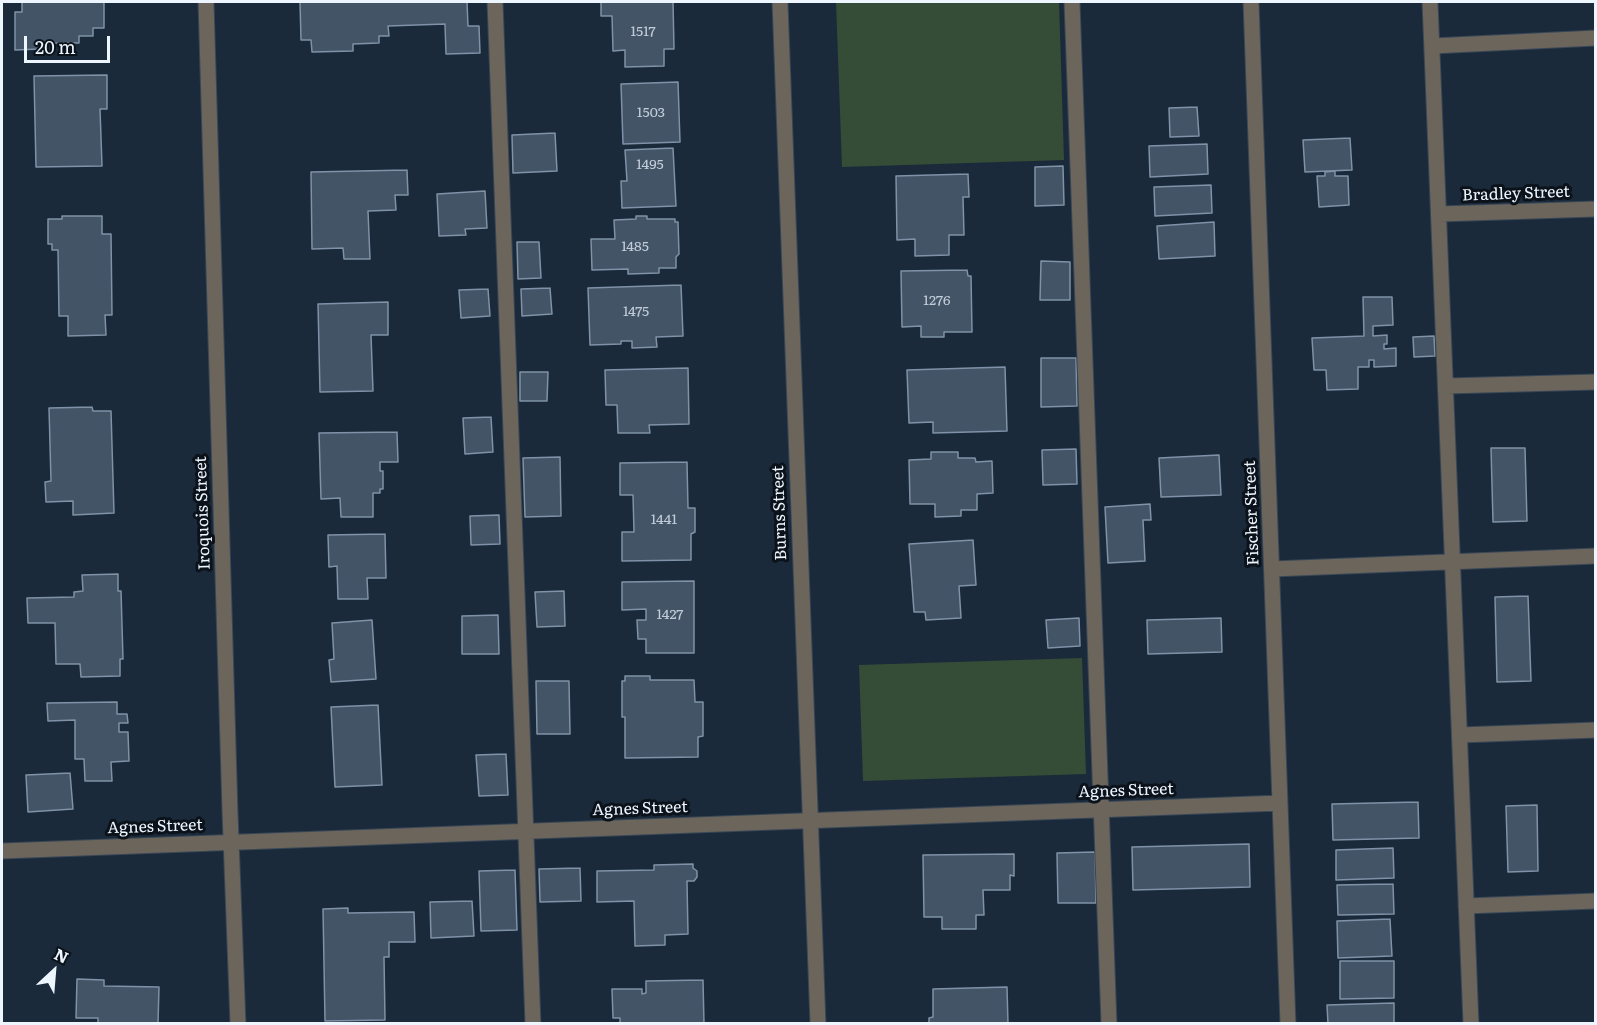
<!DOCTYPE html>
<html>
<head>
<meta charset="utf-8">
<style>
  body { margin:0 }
  #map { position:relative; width:1597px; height:1025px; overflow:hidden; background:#1a2a3b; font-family:Literata,serif }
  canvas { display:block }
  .frame { position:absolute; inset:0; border:3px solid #edf5ff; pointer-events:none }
  .north { position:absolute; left:24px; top:941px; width:60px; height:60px; -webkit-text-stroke:4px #0b121a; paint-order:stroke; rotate:26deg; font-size:16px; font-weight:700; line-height:24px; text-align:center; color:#edf5ff }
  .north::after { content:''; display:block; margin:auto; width:21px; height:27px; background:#edf5ff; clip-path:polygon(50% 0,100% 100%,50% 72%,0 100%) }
  .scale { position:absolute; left:24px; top:36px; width:86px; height:27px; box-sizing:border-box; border:3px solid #edf5ff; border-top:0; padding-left:8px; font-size:18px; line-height:21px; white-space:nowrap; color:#edf5ff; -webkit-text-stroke:4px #0b121a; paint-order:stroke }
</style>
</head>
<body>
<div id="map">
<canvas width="1597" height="1025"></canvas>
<div class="frame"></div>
<div class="north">N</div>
<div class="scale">20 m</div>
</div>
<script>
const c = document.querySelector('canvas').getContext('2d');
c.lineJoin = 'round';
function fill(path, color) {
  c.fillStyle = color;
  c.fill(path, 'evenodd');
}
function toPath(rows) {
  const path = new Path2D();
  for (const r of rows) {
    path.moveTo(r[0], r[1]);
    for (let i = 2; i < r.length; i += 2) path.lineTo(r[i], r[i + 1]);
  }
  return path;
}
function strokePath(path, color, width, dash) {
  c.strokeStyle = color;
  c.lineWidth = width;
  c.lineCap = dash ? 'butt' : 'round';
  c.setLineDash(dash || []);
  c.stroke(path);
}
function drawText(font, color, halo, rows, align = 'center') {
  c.font = font + ' Literata,serif';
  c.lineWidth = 6;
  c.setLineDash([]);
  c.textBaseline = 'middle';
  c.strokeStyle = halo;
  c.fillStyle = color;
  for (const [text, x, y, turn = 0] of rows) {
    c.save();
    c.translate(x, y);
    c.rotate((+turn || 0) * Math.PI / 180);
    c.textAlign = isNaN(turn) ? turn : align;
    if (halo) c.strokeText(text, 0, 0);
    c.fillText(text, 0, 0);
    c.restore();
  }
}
fill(toPath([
  [836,2,1059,2,1064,160,842,167],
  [1082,658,1086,774,863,781,859,665]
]), '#354d36');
const building = toPath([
  [22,2,104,2,104,28,93,28,93,36,79,36,79,43,38,43,39,49,15,50,15,12,22,12,22,2],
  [300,2,467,2,468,26,479,26,480,53,446,54,445,24,388,26,389,36,379,36,379,43,353,44,353,51,312,52,311,40,301,40,300,2],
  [601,2,673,2,674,49,664,49,664,66,625,67,625,50,613,51,612,16,601,16,601,2],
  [107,75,107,109,100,109,102,166,36,167,34,76,107,75],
  [678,82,680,142,623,144,621,84,678,82],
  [1197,107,1199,136,1170,137,1169,108,1197,107],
  [555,133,557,171,513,173,512,135,555,133],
  [1350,138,1352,170,1305,172,1303,140,1350,138],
  [1207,144,1208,174,1150,177,1149,146,1207,144],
  [673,148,676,206,622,208,621,181,627,181,625,150,673,148],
  [1063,166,1064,205,1035,206,1035,167,1063,166],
  [407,170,408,195,395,195,396,210,368,211,370,259,344,259,343,248,312,249,311,172,407,170],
  [1335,171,1335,176,1348,176,1349,205,1319,207,1317,176,1325,176,1325,172,1335,171],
  [968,174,969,197,963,197,964,235,949,235,949,255,915,256,915,239,897,240,896,176,968,174],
  [1211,185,1212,213,1155,216,1154,187,1211,185],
  [485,191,487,228,465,229,466,235,439,236,437,194,485,191],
  [62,216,102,216,102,234,111,234,112,315,105,315,106,335,68,336,68,316,59,316,58,250,52,250,52,244,48,244,48,219,62,219,62,216],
  [636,216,647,216,647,219,675,219,675,222,678,222,679,254,676,257,676,268,659,268,659,273,628,274,628,269,592,270,591,239,615,239,614,220,636,219,636,216],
  [1214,222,1215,256,1159,259,1157,226,1214,222],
  [517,242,539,242,541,278,518,279,517,242],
  [1041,261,1070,262,1070,300,1040,300,1041,261],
  [967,270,968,276,971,276,972,332,944,332,944,337,921,337,921,326,902,327,901,271,967,270],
  [681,285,683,336,656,337,657,347,632,348,632,341,621,341,621,344,590,345,588,288,681,285],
  [550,288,552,314,522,316,521,289,550,288],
  [488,289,490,316,461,318,459,290,488,289],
  [1363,297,1392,297,1393,325,1373,326,1373,336,1387,335,1387,344,1384,344,1384,349,1396,348,1396,366,1374,367,1374,360,1369,360,1369,367,1358,367,1358,389,1327,390,1326,370,1314,370,1312,338,1364,336,1363,297],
  [388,302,388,335,371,335,373,391,320,392,318,304,388,302],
  [1434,336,1435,356,1414,357,1413,337,1434,336],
  [1041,358,1076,358,1077,406,1041,407,1041,358],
  [1005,367,1007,431,933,433,933,422,909,423,907,370,1005,367],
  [688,368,689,424,649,425,650,433,618,433,617,405,606,405,605,370,688,368],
  [520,372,548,372,547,401,520,401,520,372],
  [92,407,93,411,111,411,114,513,73,515,73,501,46,502,45,482,51,481,49,408,92,407],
  [491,417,493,452,465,454,463,418,491,417],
  [397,432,398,462,380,462,380,471,383,471,383,489,380,489,380,493,373,493,373,517,341,517,340,498,321,499,319,433,397,432],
  [1491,448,1525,448,1527,521,1493,522,1491,448],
  [1076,449,1077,484,1043,485,1042,450,1076,449],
  [931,452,958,452,958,458,975,458,976,462,992,461,993,493,977,494,977,510,961,510,961,516,935,517,935,504,910,504,909,460,931,459,931,452],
  [1219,455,1221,495,1161,497,1159,458,1219,455],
  [560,457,561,516,525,517,523,458,560,457],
  [687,462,688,508,695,508,695,532,691,534,691,560,622,561,622,532,634,532,633,495,620,495,620,463,687,462],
  [1150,504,1151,520,1143,520,1145,561,1108,563,1105,507,1150,504],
  [499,515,500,544,471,545,470,516,499,515],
  [385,534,386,578,367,578,368,599,338,599,337,566,329,567,328,535,385,534],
  [973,540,976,585,959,586,961,618,926,620,925,612,914,612,909,544,973,540],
  [118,574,118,591,121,591,123,659,120,659,120,676,81,677,80,664,56,664,55,623,28,623,27,598,74,597,74,592,83,591,82,575,118,574],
  [694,581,694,653,646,653,646,639,638,639,637,620,646,620,646,609,622,610,622,582,694,581],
  [564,591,565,626,537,627,535,592,564,591],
  [1528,596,1531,681,1497,682,1495,597,1528,596],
  [498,615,499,654,462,654,462,616,498,615],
  [1079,618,1080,646,1048,648,1046,620,1079,618],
  [1221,618,1222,652,1148,654,1147,620,1221,618],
  [372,620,376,679,331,682,329,660,334,659,332,623,372,620],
  [625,676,650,676,650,680,694,680,695,702,703,702,703,736,698,737,698,757,625,758,625,717,622,717,622,681,625,681,625,676],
  [536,681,569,681,570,734,537,734,536,681],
  [117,702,117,714,127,714,128,723,119,723,119,732,128,732,129,761,111,762,112,781,85,781,84,759,75,759,75,720,48,721,47,703,117,702],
  [378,705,382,785,335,787,331,707,378,705],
  [506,754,508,795,479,796,476,755,506,754],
  [70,773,73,809,28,812,26,775,70,773],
  [1418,802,1419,838,1333,840,1332,804,1418,802],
  [1537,805,1538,871,1508,872,1506,806,1537,805],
  [1249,844,1250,887,1133,890,1132,847,1249,844],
  [1393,848,1394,878,1336,880,1336,850,1393,848],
  [1095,852,1096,903,1058,903,1057,853,1095,852],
  [1014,854,1014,876,1010,875,1010,890,983,890,984,915,976,915,976,929,942,929,942,917,924,917,923,855,1014,854],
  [693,864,693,868,697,871,697,877,694,881,687,881,688,934,665,935,665,945,635,946,634,901,597,902,597,871,654,870,654,865,693,864],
  [580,868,581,901,540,902,539,869,580,868],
  [515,870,517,930,481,931,479,871,515,870],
  [1393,884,1394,914,1338,915,1337,885,1393,884],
  [472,901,474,936,431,938,430,902,472,901],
  [348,908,348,913,414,912,415,942,389,942,389,957,384,957,385,1020,325,1021,323,909,348,908],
  [1390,919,1392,956,1338,958,1337,921,1390,919],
  [1340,961,1394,961,1394,998,1340,999,1340,961],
  [77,979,104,980,104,986,159,987,158,1024,98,1024,98,1018,76,1018,77,979],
  [703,980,704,1024,620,1024,620,1018,613,1018,612,989,642,989,642,994,646,993,646,981,703,980],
  [1007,987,1008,1024,929,1024,929,1018,933,1017,933,989,1007,987],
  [1394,1003,1394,1024,1328,1024,1327,1005,1394,1003]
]);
fill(building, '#435467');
strokePath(building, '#7f92a7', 1.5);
const minor = toPath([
  [206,2,230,812,238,1024],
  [495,2,533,1024],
  [780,2,818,1024],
  [1072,2,1109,1024],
  [1251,2,1288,1024],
  [1430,2,1471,1024],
  [1432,46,1596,38],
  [1439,214,1596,209],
  [1446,386,1596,382],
  [1272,569,1596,556],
  [1460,735,1596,730],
  [2,851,1280,803],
  [1466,906,1596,901]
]);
strokePath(minor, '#384656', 17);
strokePath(minor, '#6b655b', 15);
drawText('14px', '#c2cdd9', null, [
  ["1517",643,32],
  ["1503",651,113],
  ["1495",650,165],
  ["1485",635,247],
  ["1276",937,301],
  ["1475",636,312],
  ["1441",664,520],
  ["1427",670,615]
]);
drawText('16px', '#edf5ff', '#0b121a', [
  ["Bradley Street",1516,194,-2],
  ["Iroquois Street",203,513,-92],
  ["Burns Street",780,513,-92],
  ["Fischer Street",1252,513,-92],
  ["Agnes Street",1126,791,-2],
  ["Agnes Street",640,809,-2],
  ["Agnes Street",155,827,-2]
]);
</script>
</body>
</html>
